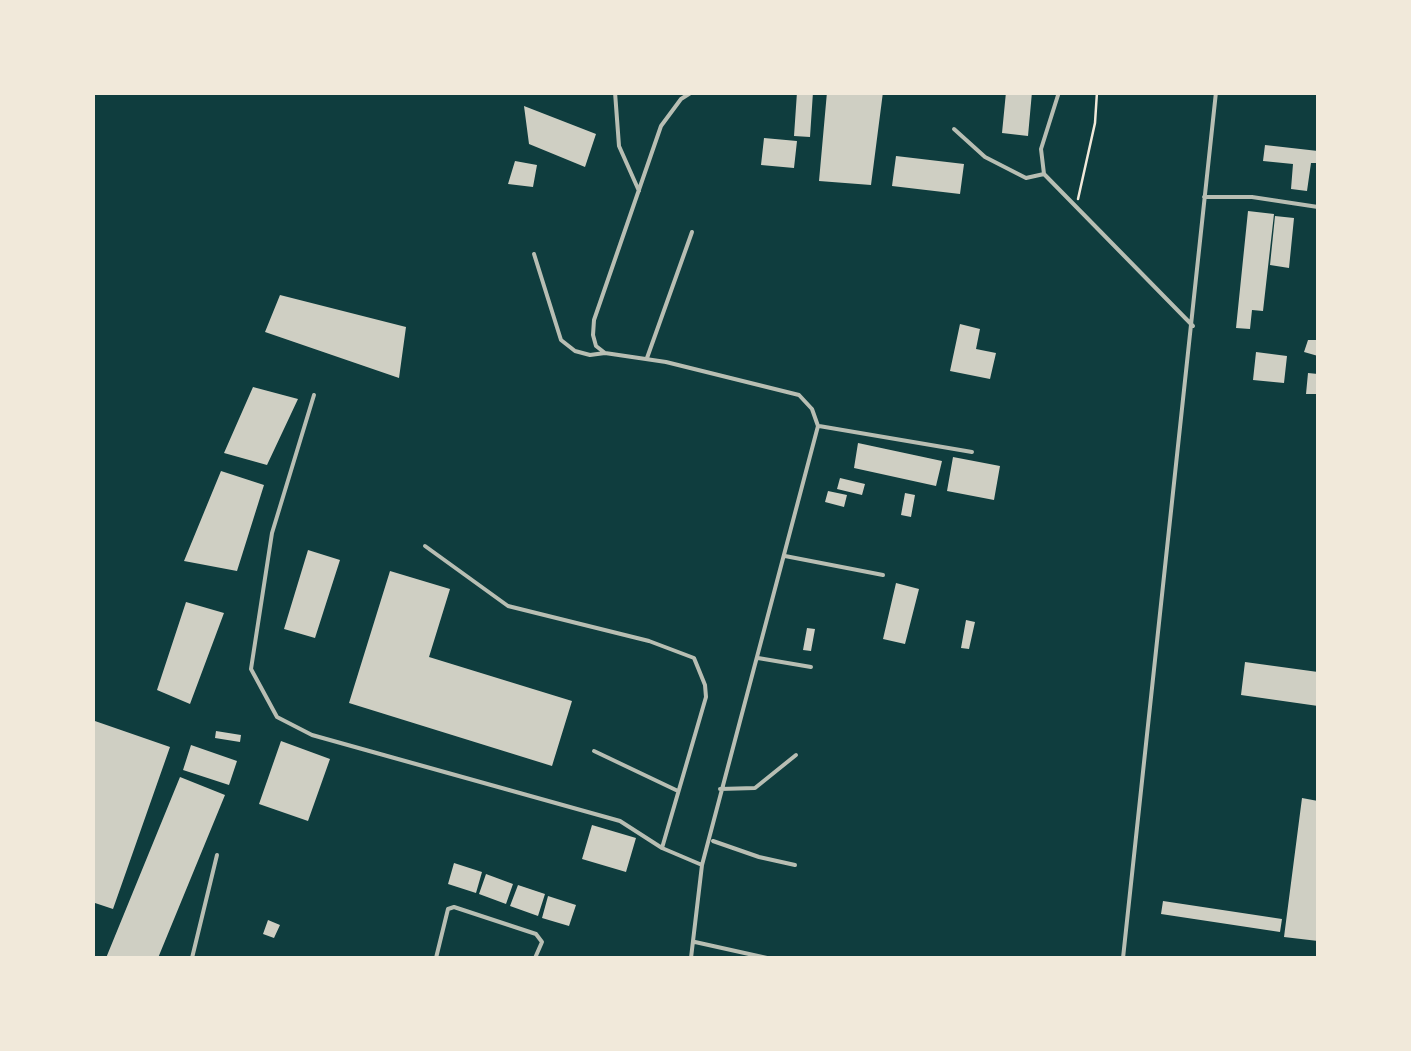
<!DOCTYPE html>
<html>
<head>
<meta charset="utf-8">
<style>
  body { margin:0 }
  #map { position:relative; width:1411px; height:1051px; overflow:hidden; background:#0f3d3e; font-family:Lato,sans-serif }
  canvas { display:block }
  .frame { position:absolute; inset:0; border:95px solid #f1e9da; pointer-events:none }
</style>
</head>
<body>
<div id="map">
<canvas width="1411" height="1051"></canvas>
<div class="frame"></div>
</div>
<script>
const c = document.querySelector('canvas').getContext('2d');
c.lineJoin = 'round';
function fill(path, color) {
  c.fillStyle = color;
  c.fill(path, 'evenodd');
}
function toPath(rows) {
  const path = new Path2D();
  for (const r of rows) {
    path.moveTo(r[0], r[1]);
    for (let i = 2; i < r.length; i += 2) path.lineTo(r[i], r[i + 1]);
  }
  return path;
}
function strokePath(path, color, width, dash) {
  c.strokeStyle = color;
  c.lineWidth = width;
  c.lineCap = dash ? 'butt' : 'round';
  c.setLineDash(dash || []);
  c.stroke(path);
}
fill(toPath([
  [797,92,813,92,810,137,794,136],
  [827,92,883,92,871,185,819,181],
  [1006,92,1032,92,1028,136,1002,133],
  [524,106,596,134,585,167,529,144],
  [764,138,797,141,794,168,761,165],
  [1265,145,1318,151,1318,163,1311,163,1307,191,1291,189,1293,164,1263,161],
  [896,156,964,164,960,194,892,186],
  [515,161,537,165,533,187,508,184],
  [1248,211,1274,214,1263,311,1252,310,1250,329,1236,328],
  [1275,216,1294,218,1289,268,1270,265],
  [280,295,406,327,399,378,265,332],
  [960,324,980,329,976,349,996,353,990,379,950,371],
  [1308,340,1318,340,1318,356,1304,352],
  [1256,352,1287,356,1284,383,1253,380],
  [1308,373,1318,374,1318,394,1306,394],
  [253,387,298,399,267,465,224,453],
  [858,443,942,461,936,486,854,468],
  [953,457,1000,466,994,500,947,491],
  [221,471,264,485,237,571,184,561],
  [840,478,865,484,862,495,837,489],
  [828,491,847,495,844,507,825,502],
  [905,493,915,495,911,517,901,515],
  [308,550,340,560,315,638,284,629],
  [390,571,450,589,429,657,572,701,552,766,349,703],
  [896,583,919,589,905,644,883,639],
  [186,602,224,613,190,704,157,690],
  [966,620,975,622,969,649,961,648],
  [807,628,815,629,811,651,803,650],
  [1245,662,1318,672,1318,706,1241,695],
  [92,720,170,747,113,909,92,902],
  [216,731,241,735,240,742,215,738],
  [281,741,330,759,308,821,259,804],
  [191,745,237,761,229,785,183,770],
  [180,777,225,795,158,958,106,958],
  [1302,798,1318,801,1318,941,1284,937],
  [592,825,636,838,626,872,582,859],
  [454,863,482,872,476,893,448,884],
  [486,874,513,884,506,904,479,894],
  [518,885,545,894,538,916,510,906],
  [548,896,576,905,569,926,542,918],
  [1163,901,1282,919,1280,932,1161,914],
  [268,920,280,925,274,938,263,934]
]), '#cfcfc3');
strokePath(toPath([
  [1078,199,1095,123,1097,92]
]), '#f1e9da', 2.5);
strokePath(toPath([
  [615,92,619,146,639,191],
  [1059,92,1041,149,1044,174,1193,326],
  [954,129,985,157,1026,178,1044,174],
  [1204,197,1252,197,1318,207],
  [534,254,561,340,575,351,590,355,605,353],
  [647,358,692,232],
  [314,395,272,533,251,669,277,717,312,735,620,821,662,848,702,865],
  [819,426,972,452],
  [425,546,508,606,649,641,694,658,705,685,706,697,662,848],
  [785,556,883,575],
  [758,658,811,667],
  [594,751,678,791],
  [720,789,755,788,796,755],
  [713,841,759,857,795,865],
  [695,942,767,958],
  [192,958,217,855],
  [436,958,448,909,454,907,536,934,542,942,535,958],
  [691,958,702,865,818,426,812,409,799,395,666,362,605,353,596,346,593,335,594,320,661,126,681,99,692,92],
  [1123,958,1216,92]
]), '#b8beb3', 4);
</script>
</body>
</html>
